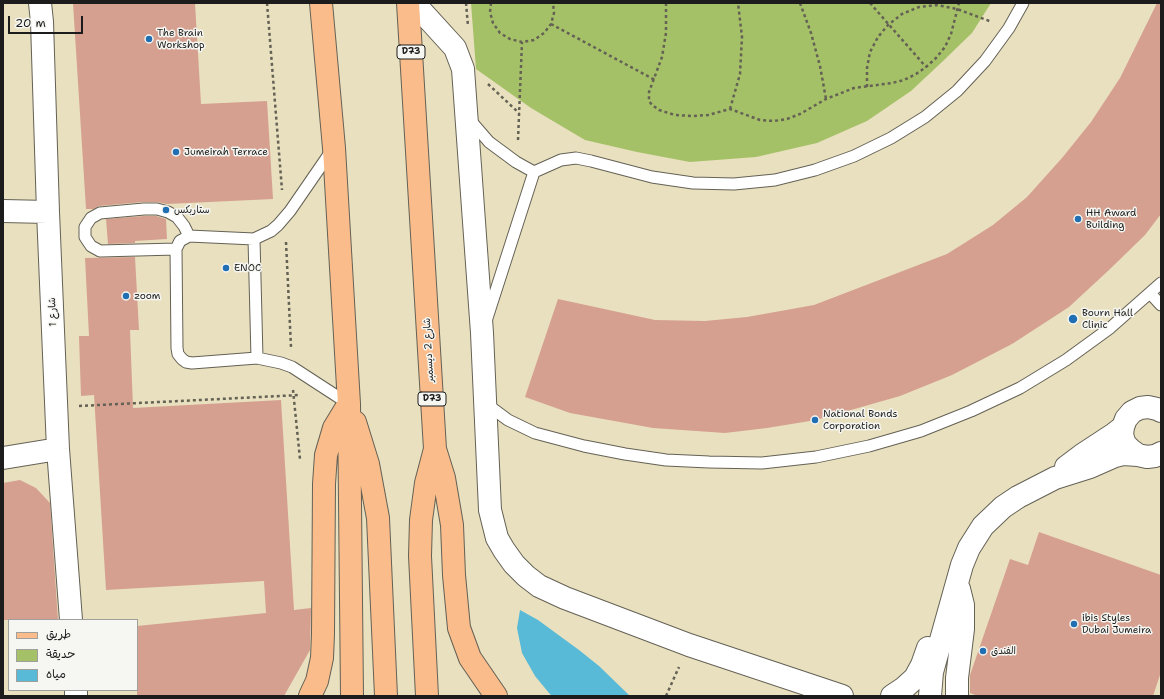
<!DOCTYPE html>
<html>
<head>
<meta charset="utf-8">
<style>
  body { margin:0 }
  #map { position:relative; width:1164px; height:699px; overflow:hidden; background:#e9e0bf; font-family:"Shantell Sans","Playpen Sans Arabic",sans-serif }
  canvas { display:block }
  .frame { position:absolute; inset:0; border:4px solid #1c1c1c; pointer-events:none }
  .legend { position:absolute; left:8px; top:619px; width:130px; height:72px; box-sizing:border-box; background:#f6f6f2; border:1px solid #9f9f9c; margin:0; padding:5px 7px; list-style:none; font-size:12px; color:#1c1c1c }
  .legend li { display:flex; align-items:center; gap:8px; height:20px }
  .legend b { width:20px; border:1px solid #9f9f9c }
  .scale { position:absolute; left:8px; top:16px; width:75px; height:18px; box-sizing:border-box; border:2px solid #1c1c1c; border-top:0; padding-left:5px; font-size:12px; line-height:14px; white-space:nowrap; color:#1c1c1c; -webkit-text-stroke:3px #f6f6f2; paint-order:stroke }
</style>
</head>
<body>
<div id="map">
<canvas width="1164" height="699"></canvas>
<div class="frame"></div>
<ul class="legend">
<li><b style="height:5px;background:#f9bc8a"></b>طريق</li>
<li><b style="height:11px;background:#a5c167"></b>حديقة</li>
<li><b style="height:11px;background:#58bad7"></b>مياه</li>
</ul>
<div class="scale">20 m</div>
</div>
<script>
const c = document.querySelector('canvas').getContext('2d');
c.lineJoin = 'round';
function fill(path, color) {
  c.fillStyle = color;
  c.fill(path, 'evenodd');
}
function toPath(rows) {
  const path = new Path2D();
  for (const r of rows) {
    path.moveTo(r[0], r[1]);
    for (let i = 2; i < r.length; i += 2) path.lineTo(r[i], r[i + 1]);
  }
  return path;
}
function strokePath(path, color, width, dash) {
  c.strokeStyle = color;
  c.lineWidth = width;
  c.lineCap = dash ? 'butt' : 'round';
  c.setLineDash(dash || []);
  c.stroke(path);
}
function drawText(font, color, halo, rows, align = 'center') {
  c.font = font + ' "Shantell Sans","Playpen Sans Arabic",sans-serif';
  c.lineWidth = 3;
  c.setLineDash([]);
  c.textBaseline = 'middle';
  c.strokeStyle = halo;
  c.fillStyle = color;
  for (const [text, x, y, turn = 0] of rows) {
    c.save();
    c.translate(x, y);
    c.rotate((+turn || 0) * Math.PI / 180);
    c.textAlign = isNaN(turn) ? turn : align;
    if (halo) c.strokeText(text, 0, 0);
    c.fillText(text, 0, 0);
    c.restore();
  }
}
fill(toPath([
  [471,3,991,3,972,33,942,62,911,91,867,121,817,143,756,157,690,162,637,152,585,140,531,108,476,69]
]), '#a5c167');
fill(toPath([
  [520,610,538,620,579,650,599,666,630,696,552,696,549,693,535,676,522,653,517,628]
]), '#58bad7');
fill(toPath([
  [73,3,195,3,201,104,267,101,273,199,167,204,157,202,143,202,99,206,94,209,86,209],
  [1157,3,1161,3,1161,214,1145,235,1109,270,1069,307,1012,344,952,375,900,396,816,420,767,428,725,433,653,428,570,413,525,397,558,299,655,320,705,321,747,317,814,305,947,254,993,225,1027,197,1062,158,1091,122,1120,78],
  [144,216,156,216,166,219,167,239,135,241,135,243,108,244,106,219],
  [135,257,139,330,130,330,133,408,281,400,294,610,311,608,310,650,284,696,137,696,137,626,266,613,264,581,106,590,94,395,81,396,79,336,89,336,85,258],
  [20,480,36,488,50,503,58,620,3,620,3,483],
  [1039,532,1161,575,1161,672,1153,696,978,696,970,693,970,675,1010,559,1028,565]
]), '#d5a08f');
const lane = toPath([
  [470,120,489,142,516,162,534,172],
  [332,150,290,211,278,225,271,231,254,239,189,236,180,241,176,249,177,348,178,354,182,359,186,362,192,363,257,358,281,363,292,367,349,404],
  [254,239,257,358],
  [176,249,100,251,91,246,85,237,85,227,91,218,100,213,144,209,157,209,168,212,177,217,184,226,189,236],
  [1150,293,1161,305],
  [487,318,534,172,561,160,576,158,591,161,652,177,693,183,734,184,775,180,815,170,854,156,891,138,925,117,957,91,985,61,1009,28,1023,3],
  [485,403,508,420,535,433,584,446,625,454,666,460,709,462,762,463,816,457,869,446,921,431,971,411,1020,388,1066,360,1110,328,1161,283]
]);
const street = toPath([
  [40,3,42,22,48,212,58,449,71,620],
  [414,3,455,48,463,69,482,333,490,510,497,538,504,550,514,564,526,576,539,586,565,598,689,645,842,696],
  [3,211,48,212],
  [1161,411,1157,409,1148,407,1140,408,1132,412,1126,419,1123,427,1122,435,1125,444,1131,450,1138,455,1147,457,1155,456,1161,453],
  [3,458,58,449],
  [1066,467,1082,455,1114,434,1123,427],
  [76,690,76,696],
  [892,696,904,688,915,678,922,665,928,648],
  [930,696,932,672,962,565,969,548,983,526,1003,507,1018,497,1055,478,1090,467,1115,456,1123,454,1138,455],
  [957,696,957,678,963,629,963,605,959,589]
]);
const primary = toPath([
  [321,3,334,148,349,404,352,696],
  [408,3,435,449,426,483,421,520,420,556,427,696],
  [355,422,368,464,378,518,386,696],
  [435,449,444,478,452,525,454,575,459,628,470,658,496,696],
  [310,696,317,681,322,658,323,634,324,484,326,455,334,428,348,405]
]);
strokePath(lane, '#646155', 13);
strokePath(street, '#646155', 24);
strokePath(primary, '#646155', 24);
strokePath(toPath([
  [267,3,282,190],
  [466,3,468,26],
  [491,3,490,12,493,23,500,33,510,39,522,42,534,40,544,33,551,24,554,13,553,3],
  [666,3,666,33,662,57,649,92,649,101,652,105,659,110,675,115,692,116,708,115,730,109,760,120,774,121,787,119,800,114,826,99,854,88,892,83,904,80,916,74,926,67,936,58,945,47,951,34,959,3],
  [800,3,811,33,820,66,826,99],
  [870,3,926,67],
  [551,24,655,80],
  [488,84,519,113],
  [867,87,867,68,870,52,878,37,888,25,902,14,919,7,937,5,957,9,992,22],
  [730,109,740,74,742,37,738,3],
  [518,140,522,42],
  [286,242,291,347],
  [293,390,300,459],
  [79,406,300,395],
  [666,696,679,667]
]), '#646155', 2.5, [3, 3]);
strokePath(lane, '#fff', 11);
strokePath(street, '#fff', 22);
strokePath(primary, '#f9bc8a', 22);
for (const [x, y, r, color] of [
  [149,39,4,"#1f6fb2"],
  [176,152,4,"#1f6fb2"],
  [166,210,4,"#1f6fb2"],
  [1078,219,4,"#1f6fb2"],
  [226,268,4,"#1f6fb2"],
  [126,296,4,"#1f6fb2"],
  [1073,319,5,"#1f6fb2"],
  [815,420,4,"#1f6fb2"],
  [1074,624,4,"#1f6fb2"],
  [983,651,4,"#1f6fb2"]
]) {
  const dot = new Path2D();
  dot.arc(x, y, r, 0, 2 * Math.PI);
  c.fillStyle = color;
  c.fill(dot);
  strokePath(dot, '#f6f6f2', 1.5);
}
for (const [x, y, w] of [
  [411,52,28],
  [432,399,28]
]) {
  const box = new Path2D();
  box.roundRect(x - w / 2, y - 7, w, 14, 3);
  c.fillStyle = '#f6f6f2';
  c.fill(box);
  strokePath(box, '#1c1c1c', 1);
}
drawText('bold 9px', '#1c1c1c', null, [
  ["D73",411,52],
  ["D73",432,399]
]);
drawText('10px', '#1c1c1c', '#f6f6f2', [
  ["The Brain",157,33],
  ["Workshop",157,45],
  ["Jumeirah Terrace",184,152],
  ["ستاربكس",174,210],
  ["HH Award",1086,213],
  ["Building",1086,225],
  ["ENOC",234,268],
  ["zoom",134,296],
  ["Bourn Hall",1082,313],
  ["Clinic",1082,325],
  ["National Bonds",823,414],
  ["Corporation",823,426],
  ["ibis Styles",1082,618],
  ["Dubai Jumeira",1082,630],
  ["الفندق",991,651]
], 'left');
drawText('10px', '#1c1c1c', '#f6f6f2', [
  ["شارع 1",53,312,-92],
  ["شارع 2 ديسمبر",429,350,-93]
]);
</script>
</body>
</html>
